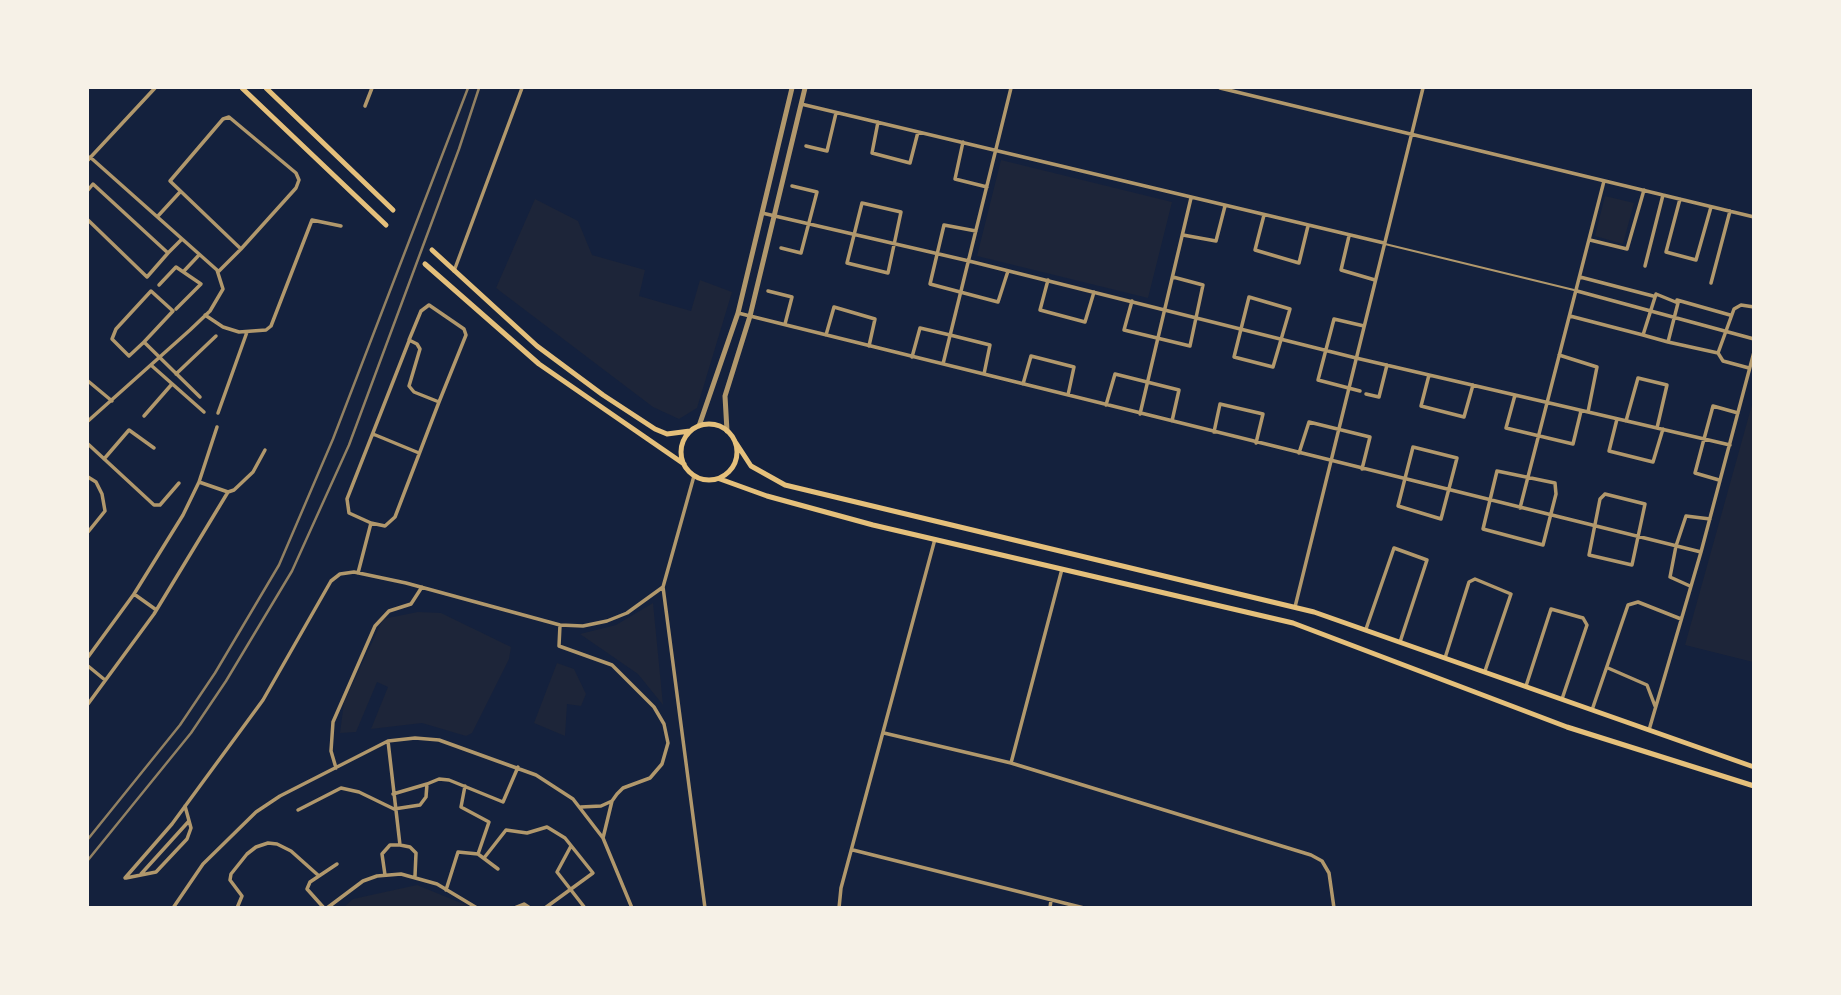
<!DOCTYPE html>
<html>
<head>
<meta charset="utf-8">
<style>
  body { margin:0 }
  #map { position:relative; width:1841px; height:995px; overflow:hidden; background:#14213d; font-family:"Golos Text",sans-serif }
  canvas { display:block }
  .frame { position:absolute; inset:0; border:89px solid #f6f1e7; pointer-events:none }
</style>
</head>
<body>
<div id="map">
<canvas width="1841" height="995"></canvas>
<div class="frame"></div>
</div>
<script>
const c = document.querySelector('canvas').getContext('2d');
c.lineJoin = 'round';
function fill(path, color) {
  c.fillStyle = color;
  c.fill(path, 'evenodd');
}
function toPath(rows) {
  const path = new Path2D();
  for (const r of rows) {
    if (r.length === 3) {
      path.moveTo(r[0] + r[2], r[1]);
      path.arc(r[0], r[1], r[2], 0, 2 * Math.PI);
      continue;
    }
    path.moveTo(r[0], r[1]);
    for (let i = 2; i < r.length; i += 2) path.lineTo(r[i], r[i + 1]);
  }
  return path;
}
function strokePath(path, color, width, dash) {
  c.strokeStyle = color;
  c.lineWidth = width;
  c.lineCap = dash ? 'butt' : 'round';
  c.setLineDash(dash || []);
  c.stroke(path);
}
fill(toPath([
  [1001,160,1172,202,1148,298,977,256],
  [1605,196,1634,203,1623,244,1595,236],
  [535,199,578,221,592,255,645,270,639,296,691,311,700,280,732,292,697,408,679,419,653,407,496,288],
  [1753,401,1753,662,1685,645],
  [653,603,663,705,638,674,580,634,616,625],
  [418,612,441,613,511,647,509,659,472,733,466,736,422,723,371,729,388,687,377,682,356,732,340,733,344,702,383,619],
  [557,663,574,669,586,694,581,706,567,704,565,736,534,723],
  [417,885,471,907,344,907,353,899]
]), '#1d2539');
strokePath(toPath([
  [1385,244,1574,290]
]), '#b1986c', 2);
strokePath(toPath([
  [1220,88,1754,217],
  [801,104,1384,243],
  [365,106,372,88],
  [878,122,872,153,910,163,918,132],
  [963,142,955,179,987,187],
  [806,146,827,151,836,113],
  [88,160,155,88],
  [88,190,93,184,168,253,182,239],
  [1680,199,1666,252,1696,260,1711,207],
  [862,203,901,212,888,273,847,263,862,203],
  [762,213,969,261,1356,358,1730,445],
  [1264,215,1255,250,1299,263,1308,226],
  [158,216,180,192],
  [88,220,147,277,168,253],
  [976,231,944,225,930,284,998,302,1008,271],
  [1183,235,1216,241,1225,206],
  [1349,236,1341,270,1375,280],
  [1590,240,1627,249,1644,190],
  [781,248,801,253,817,192,792,186],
  [1645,266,1663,195],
  [184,271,199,255],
  [454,271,522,88],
  [218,272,241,249,296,188,299,180,296,173,229,117,223,119,170,181,241,249],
  [1580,277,1653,296],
  [1048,280,1040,310,1085,322,1094,292],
  [1711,283,1730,211],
  [159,285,176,267,201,284,176,309],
  [768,291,792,297,785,324],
  [1577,291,1754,339],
  [1249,297,1290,309,1273,367,1234,357,1249,297],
  [1677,300,1730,315],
  [1132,301,1124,330,1190,346,1203,285,1173,277],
  [738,313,1701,552],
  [205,315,223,327,239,332,266,330,271,326,312,220,341,226],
  [1570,316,1643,335,1656,294,1678,303,1668,342,1718,353],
  [826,335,834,307,875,319,869,346],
  [1643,335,1668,342],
  [144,342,173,311,151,291,116,329,112,339,129,356,144,342,200,397],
  [1559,355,1597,367,1588,412],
  [912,357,920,328,950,335,990,345,984,374],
  [943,364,1011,88],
  [152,366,204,412],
  [1749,368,1723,361,1718,353,1734,309,1741,305,1754,307],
  [176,374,216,336],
  [1429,375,1421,406,1464,417,1473,385],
  [88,381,112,401],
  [1023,384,1031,356,1074,367,1068,395],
  [1360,391,1318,380,1334,319,1364,326],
  [1366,394,1379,397,1387,365],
  [1515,395,1506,428,1573,444,1581,411],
  [1106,405,1115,374,1179,390,1172,421],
  [218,413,247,332],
  [1140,414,1191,198],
  [144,416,172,384],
  [1617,419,1609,451,1653,462,1663,429],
  [88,421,190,330,210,311,223,289,217,270,90,157],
  [1626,421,1638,378,1667,385,1657,428],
  [1214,432,1220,404,1263,414,1256,443],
  [373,434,419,453],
  [88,444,154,505,160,505,179,483],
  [1413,447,1457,458,1441,519,1398,506,1413,447],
  [1299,453,1309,422,1370,437,1362,469],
  [104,459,129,430,154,448],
  [1497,471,1555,483,1556,494,1543,545,1483,529,1497,471],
  [694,476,663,587,705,908],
  [88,477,96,482,102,494,105,511,88,532],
  [1719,480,1695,473,1704,439,1713,406,1738,413],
  [199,482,228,492,234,490,253,472,265,450],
  [1605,494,1645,504,1632,565,1589,555,1600,499,1605,494],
  [1520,508,1604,181],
  [371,523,349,513,347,499,409,341],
  [358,573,371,523,385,526,395,517,439,402,414,392,409,386,420,349,417,344,409,340,421,311,429,305,464,329,466,335,439,402],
  [1690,586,1670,577,1676,546,1686,516,1710,519],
  [134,594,183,515,199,482,217,427],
  [1295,607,1423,88],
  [560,625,559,646,612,665,654,707,664,724,668,743,662,764,650,778,623,788,617,794,612,801,603,838],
  [1366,629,1394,548,1427,560,1400,642],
  [88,657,134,594,155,609],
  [1445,658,1469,582,1475,579,1511,594,1485,671],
  [88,666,105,680],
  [1608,668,1647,685,1655,706],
  [1526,686,1551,609,1583,618,1587,625,1562,699],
  [88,704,154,614,228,492],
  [1592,710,1628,605,1638,602,1681,619],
  [1649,730,1701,552,1754,352],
  [884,733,1011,763,1311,855,1322,861,1329,873,1334,908],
  [1011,763,1062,569],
  [336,768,331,751,333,722,375,626,389,611,411,604,422,587],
  [427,784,439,779,449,780,503,802,518,767],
  [581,807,601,806,612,801],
  [298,810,341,788,359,792,394,809,420,805,426,797,427,784,393,794],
  [400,845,388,741,415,738,439,740,536,775,573,799,603,838,632,908],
  [571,846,557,872,585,908],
  [853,850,1084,908],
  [478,854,498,869],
  [484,858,506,830,527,833,547,827,565,838,593,873,545,908],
  [141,874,189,821],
  [385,875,382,854,390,845,400,845,410,847,416,853,415,876],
  [319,876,310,882,307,889,324,908],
  [125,878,172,824,263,700,331,581,340,574,354,572,406,583,560,625,583,626,607,621,627,613,663,587],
  [126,878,156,872,187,839,191,828,185,806],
  [446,890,458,852,478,854,489,822,461,807,465,786],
  [173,908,203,864,256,812,280,796,388,741],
  [237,908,242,896,230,880,231,874,247,854,256,847,268,843,277,844,291,851,319,876,337,864],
  [327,908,363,881,377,876,401,874,437,884,477,908],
  [514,908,524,904,530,908],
  [610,908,615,908],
  [839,908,841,888,935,539],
  [1050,908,1051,900]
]), '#b1986c', 3.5);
strokePath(toPath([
  [699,426,738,313,792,88],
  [727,431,725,396,750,316,805,88]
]), '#b1986c', 5);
strokePath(toPath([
  [242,88,386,225],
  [266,88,393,210],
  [432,250,537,346,603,395,655,429,667,434,690,431],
  [425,264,539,364,684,464],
  [709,452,28],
  [736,443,751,466,785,485,1314,612,1754,767],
  [720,479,767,496,873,525,1293,623,1567,727,1754,786]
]), '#e5c07b', 5);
strokePath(toPath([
  [88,839,180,725,215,673,279,565,333,439,468,88],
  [88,860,191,733,226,681,292,571,349,445,459,149,479,88]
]), '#918062', 2.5);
</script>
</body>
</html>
